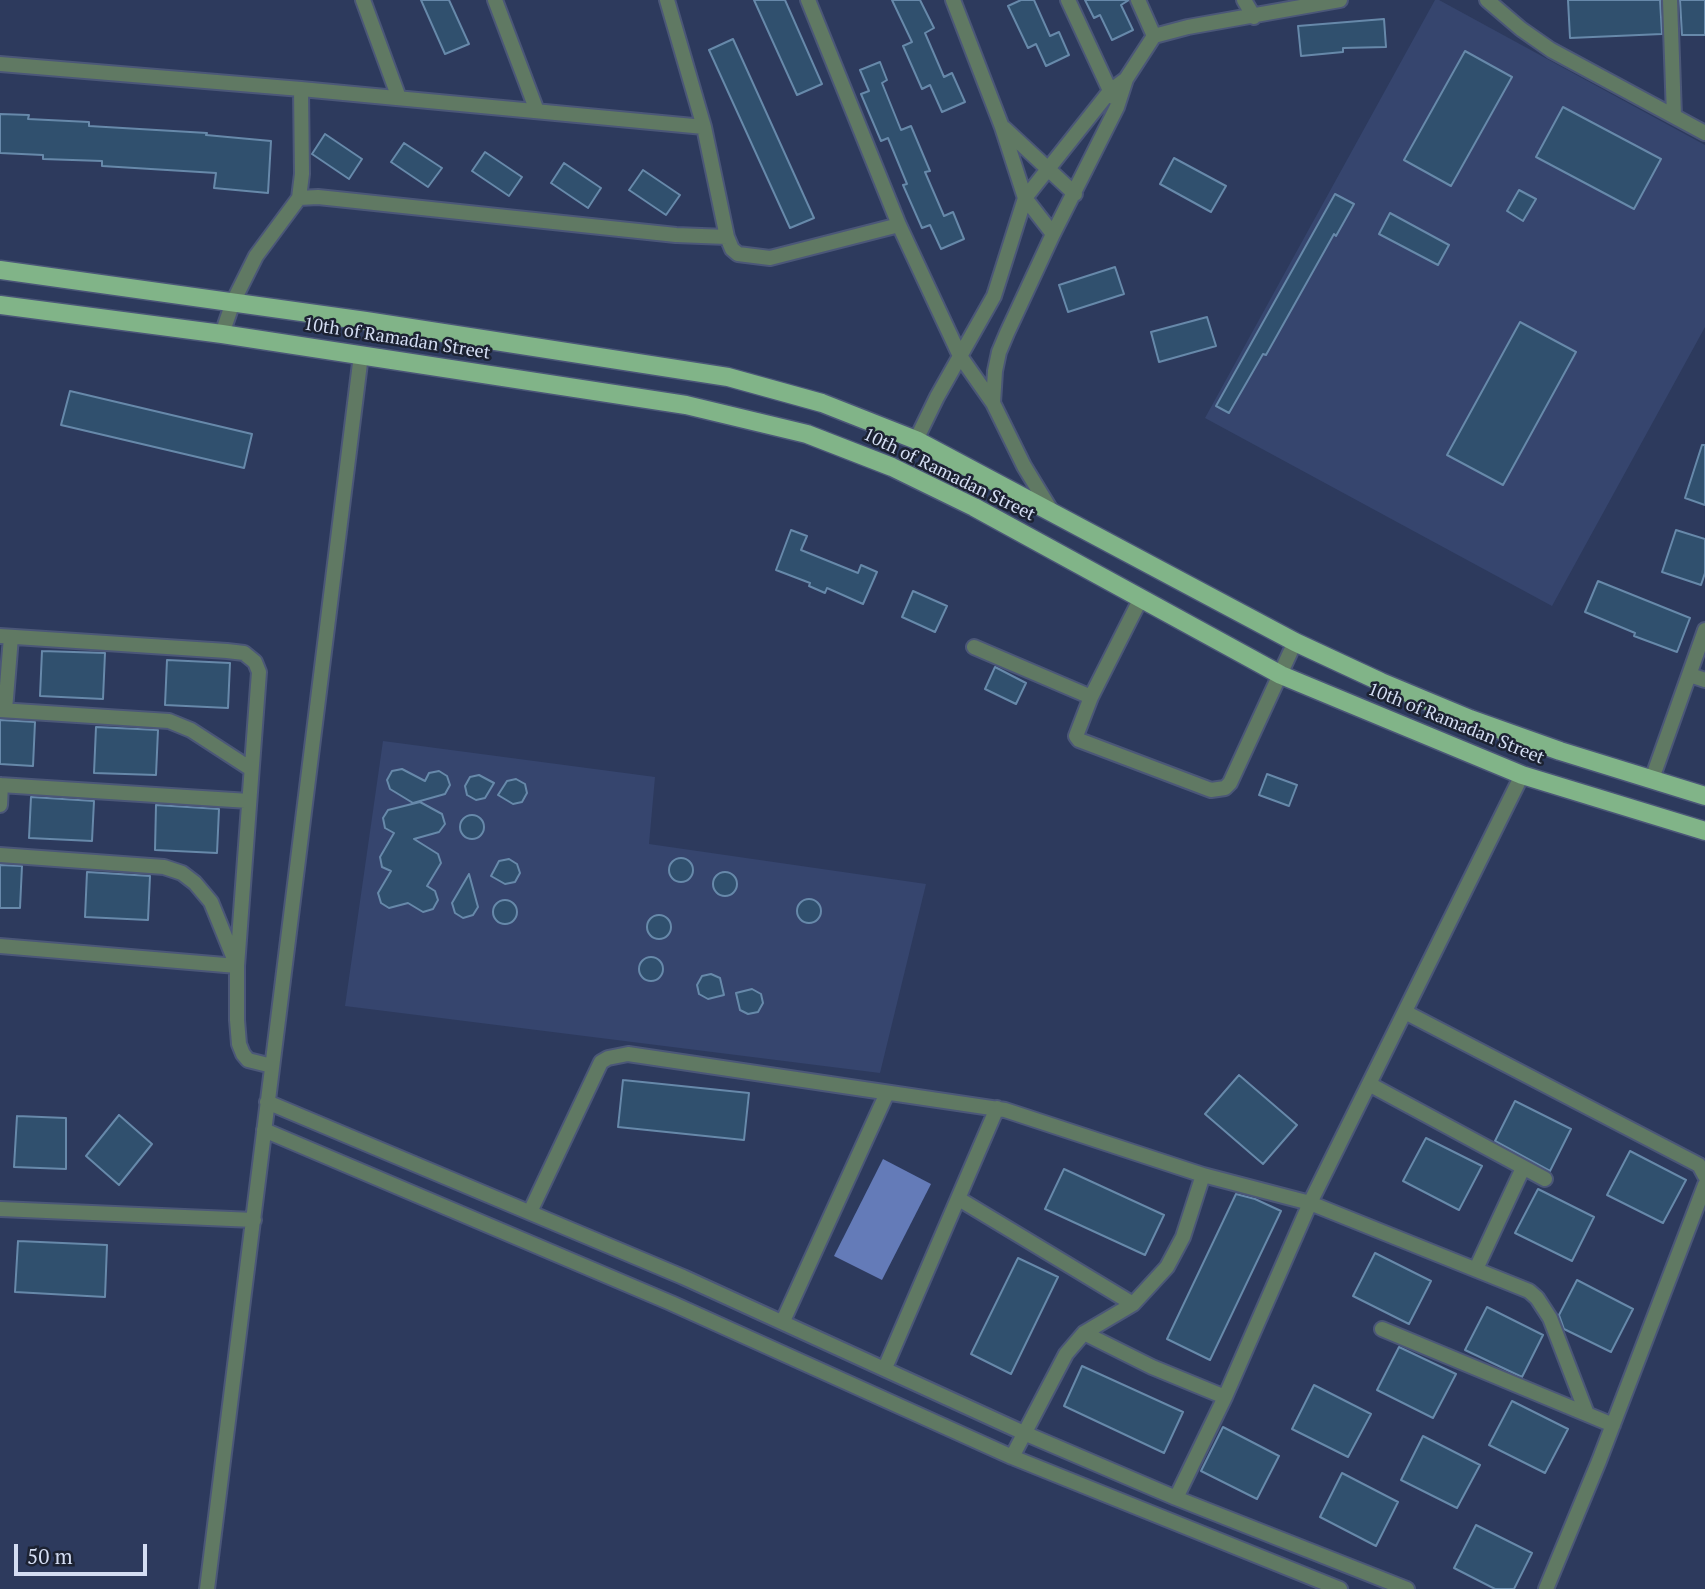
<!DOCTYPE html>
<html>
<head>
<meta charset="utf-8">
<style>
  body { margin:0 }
  #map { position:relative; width:1705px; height:1589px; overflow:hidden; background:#2d3a5d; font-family:"PT Serif",serif }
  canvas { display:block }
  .scale { position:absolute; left:14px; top:1544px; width:133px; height:32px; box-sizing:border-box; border:4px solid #d4ddf3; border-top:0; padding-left:9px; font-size:21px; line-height:24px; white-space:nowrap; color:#d4ddf3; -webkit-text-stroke:5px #1c2232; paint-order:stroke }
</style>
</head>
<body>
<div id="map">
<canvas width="1705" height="1589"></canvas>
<div class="scale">50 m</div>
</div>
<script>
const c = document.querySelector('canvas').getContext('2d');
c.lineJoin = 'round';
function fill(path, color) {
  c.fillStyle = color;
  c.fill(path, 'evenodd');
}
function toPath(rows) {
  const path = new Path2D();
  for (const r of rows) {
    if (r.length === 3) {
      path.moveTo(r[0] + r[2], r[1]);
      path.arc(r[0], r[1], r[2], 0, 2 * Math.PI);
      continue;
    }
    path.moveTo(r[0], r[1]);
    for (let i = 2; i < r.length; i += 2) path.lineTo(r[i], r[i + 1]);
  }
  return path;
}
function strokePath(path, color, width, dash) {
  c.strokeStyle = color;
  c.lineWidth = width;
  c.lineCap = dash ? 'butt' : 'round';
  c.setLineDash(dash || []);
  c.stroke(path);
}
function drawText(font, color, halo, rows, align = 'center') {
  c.font = font + ' "PT Serif",serif';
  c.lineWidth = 5;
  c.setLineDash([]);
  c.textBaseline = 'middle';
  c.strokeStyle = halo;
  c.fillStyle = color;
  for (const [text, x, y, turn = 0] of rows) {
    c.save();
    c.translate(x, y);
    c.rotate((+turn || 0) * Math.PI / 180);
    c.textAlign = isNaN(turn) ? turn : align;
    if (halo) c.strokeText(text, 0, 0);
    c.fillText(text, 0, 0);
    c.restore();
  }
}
fill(toPath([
  [1435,0,1439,0,1705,145,1705,327,1552,606,1205,418],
  [383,741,655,777,649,844,926,884,880,1073,345,1006]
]), '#36456e');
fill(toPath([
  [883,1159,931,1184,882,1280,834,1256]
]), '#647bb8');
const building = toPath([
  [421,0,449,0,469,44,445,54,421,0],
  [754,0,785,0,822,84,797,95,754,0],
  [892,0,920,0,934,28,925,33,944,77,952,73,965,102,942,112,930,85,922,89,903,46,912,42,892,0],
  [1021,0,1034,0,1050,36,1059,32,1069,55,1046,66,1036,44,1028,48,1008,6,1021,0],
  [1085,0,1129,0,1121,5,1133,30,1112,40,1100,15,1094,18,1085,0],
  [1568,0,1660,0,1662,34,1570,38,1568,0],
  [1680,0,1705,0,1705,35,1682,35,1680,0],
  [1384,19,1386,47,1343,48,1343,52,1301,56,1298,26,1384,19],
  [733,39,814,218,790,228,709,50,733,39],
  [1465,51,1512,77,1451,186,1404,160,1465,51],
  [880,62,887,80,882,83,901,130,911,126,930,171,925,172,944,216,953,212,964,239,941,249,930,225,922,228,903,185,907,184,888,138,881,141,861,94,869,91,860,70,880,62],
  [1563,107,1661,159,1634,209,1536,157,1563,107],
  [0,114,29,115,28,119,89,122,89,126,207,133,206,135,271,141,268,193,214,188,216,173,102,166,102,161,43,159,43,155,0,153,0,114],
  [325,134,362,159,349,179,312,154,325,134],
  [404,143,442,168,428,187,391,162,404,143],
  [485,152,522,177,509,196,472,171,485,152],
  [1174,158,1226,186,1211,212,1160,184,1174,158],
  [564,163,601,188,588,208,551,183,564,163],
  [643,170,680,195,666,215,629,190,643,170],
  [1519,190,1536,199,1523,221,1507,211,1519,190],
  [1335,194,1354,204,1336,236,1334,234,1266,355,1263,354,1229,413,1216,406,1335,194],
  [1390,213,1449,245,1438,265,1379,234,1390,213],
  [1115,267,1124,294,1068,312,1059,285,1115,267],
  [1207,317,1216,346,1159,362,1151,332,1207,317],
  [1520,322,1576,352,1503,485,1447,455,1520,322],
  [70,391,252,434,244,468,61,425,70,391],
  [1702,445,1705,445,1705,505,1685,498,1702,445],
  [791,530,807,536,801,550,858,573,861,565,877,572,863,604,827,588,825,593,809,586,810,583,776,570,791,530],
  [1676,530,1705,539,1705,573,1701,585,1662,572,1676,530],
  [1598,581,1690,618,1677,652,1634,636,1635,633,1585,612,1598,581],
  [913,591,947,606,935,632,902,617,913,591],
  [42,651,105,653,103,699,40,696,42,651],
  [167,660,230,663,228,708,165,705,167,660],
  [995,667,1026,683,1016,704,985,689,995,667],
  [0,720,35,722,33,766,0,764,0,720],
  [96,727,158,730,156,775,94,773,96,727],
  [402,769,425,781,429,773,439,771,447,776,450,785,445,794,413,803,390,789,387,780,392,771,402,769],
  [1267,774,1297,785,1289,806,1259,795,1267,774],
  [479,775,494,783,485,798,476,800,467,795,465,786,470,777,479,775],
  [516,779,525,784,527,793,522,802,513,804,498,795,507,781,516,779],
  [31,797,94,801,92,841,29,838,31,797],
  [420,802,442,814,445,824,439,832,414,839,438,854,441,863,427,886,435,891,438,900,433,909,423,912,408,903,389,908,381,903,378,893,391,871,382,867,380,857,394,833,385,828,383,818,388,810,420,802],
  [156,805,219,809,217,853,155,850,156,805],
  [472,827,12],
  [681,870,12],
  [509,859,517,864,520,873,515,882,505,884,491,876,499,861,509,859],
  [0,865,22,866,20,908,0,908,0,865],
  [725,884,12],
  [87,872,150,876,148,920,85,917,87,872],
  [469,874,478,907,473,915,463,918,455,913,452,903,469,874],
  [809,911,12],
  [505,912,12],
  [659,927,12],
  [651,969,12],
  [711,974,720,978,724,995,708,999,699,994,697,985,702,976,711,974],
  [752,989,761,994,763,1003,758,1012,748,1014,740,1010,736,993,752,989],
  [1239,1075,1297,1125,1263,1164,1205,1114,1239,1075],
  [623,1080,749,1093,744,1140,618,1127,623,1080],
  [1515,1101,1571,1129,1550,1171,1495,1141,1515,1101],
  [119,1115,152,1144,119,1185,86,1156,119,1115],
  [17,1116,66,1118,66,1169,14,1167,17,1116],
  [1426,1138,1482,1166,1459,1210,1403,1181,1426,1138],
  [1630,1151,1686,1180,1663,1223,1607,1195,1630,1151],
  [1064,1169,1164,1215,1145,1255,1045,1209,1064,1169],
  [1538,1189,1594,1217,1572,1261,1515,1233,1538,1189],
  [1236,1194,1255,1199,1281,1211,1210,1360,1167,1339,1236,1194],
  [18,1241,107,1245,105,1297,15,1292,18,1241],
  [1375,1253,1431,1281,1409,1324,1353,1296,1375,1253],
  [1018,1258,1058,1277,1011,1374,971,1354,1018,1258],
  [1577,1280,1633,1309,1611,1352,1564,1329,1559,1315,1577,1280],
  [1487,1307,1543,1335,1522,1377,1465,1350,1487,1307],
  [1399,1347,1456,1374,1433,1418,1377,1390,1399,1347],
  [1082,1366,1183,1412,1164,1453,1064,1406,1082,1366],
  [1314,1385,1371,1414,1348,1457,1292,1429,1314,1385],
  [1512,1401,1568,1429,1545,1473,1489,1445,1512,1401],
  [1223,1427,1279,1456,1257,1499,1201,1471,1223,1427],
  [1423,1436,1480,1465,1457,1508,1401,1480,1423,1436],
  [1342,1473,1398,1502,1376,1546,1320,1517,1342,1473],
  [1476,1525,1532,1553,1514,1589,1495,1589,1454,1568,1476,1525]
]);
fill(building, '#30506e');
strokePath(building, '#6789aa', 2);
const street = toPath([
  [363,0,399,98],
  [495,0,537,111],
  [667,0,704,127],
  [808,0,899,225,960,356,993,403,1024,466,1052,512],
  [953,0,1002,127,1025,198,1053,234],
  [1068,0,1113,97],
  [1138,0,1154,36],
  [1244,0,1254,17],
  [1487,0,1521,29,1551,50,1705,133],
  [1670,0,1674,116],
  [0,64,301,89,704,127,727,237,732,249,738,254,770,258,899,225],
  [1004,128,1075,194],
  [299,198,318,197,676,235,727,237],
  [222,334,233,302,256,256,299,198,302,174,301,89],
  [993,403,995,371,999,352,1007,333,1053,234,1117,107,1126,79,1154,36,1188,27,1340,0],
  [916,440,937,397,994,296,1025,198,1110,91,1126,79],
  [1140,600,1091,697,1076,736,1079,740,1211,790,1225,788,1230,783,1295,642],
  [0,636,227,651,244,653,255,662,259,672,237,966,237,1020,239,1044,243,1054,248,1060,272,1066],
  [974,647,1091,697],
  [1690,675,1705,680],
  [0,710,169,721,191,730,251,769],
  [5,710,11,637],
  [1652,779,1705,630],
  [0,785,249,801],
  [0,805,1,785],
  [0,855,164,867,182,873,195,883,211,902,237,966,0,946],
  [1405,1012,1699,1165,1705,1176],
  [1369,1084,1545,1179],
  [267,1102,683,1277,1024,1433,1176,1498,1407,1589],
  [264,1130,671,1303,1012,1457,1340,1589],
  [959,1199,1133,1304],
  [0,1209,254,1220],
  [530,1212,601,1062,608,1058,628,1054,1005,1110,1203,1175],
  [1476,1269,1523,1168],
  [783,1321,887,1093],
  [1382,1329,1613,1425],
  [1084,1333,1152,1367,1225,1397],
  [885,1368,997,1108],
  [1012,1457,1066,1354,1084,1333,1133,1304,1167,1267,1183,1237,1203,1175,1310,1203,1529,1291,1537,1298,1550,1318,1587,1414],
  [1176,1498,1225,1397,1310,1203,1522,775],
  [207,1589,361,355],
  [1546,1589,1599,1461,1705,1185]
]);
const primary = toPath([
  [0,270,366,321,728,377,822,403,916,440,1295,642,1381,682,1470,719,1560,751,1705,796],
  [0,305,222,334,686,405,807,434,892,467,974,507,1281,675,1522,775,1705,831]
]);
strokePath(street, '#4b5778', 18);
strokePath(primary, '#4b5778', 21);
strokePath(street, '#607963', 14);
strokePath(primary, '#81b488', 18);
drawText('18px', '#d4ddf3', '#1c2232', [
  ["10th of Ramadan Street",397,339,9],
  ["10th of Ramadan Street",949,475,26],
  ["10th of Ramadan Street",1456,724,22]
]);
</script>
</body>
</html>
